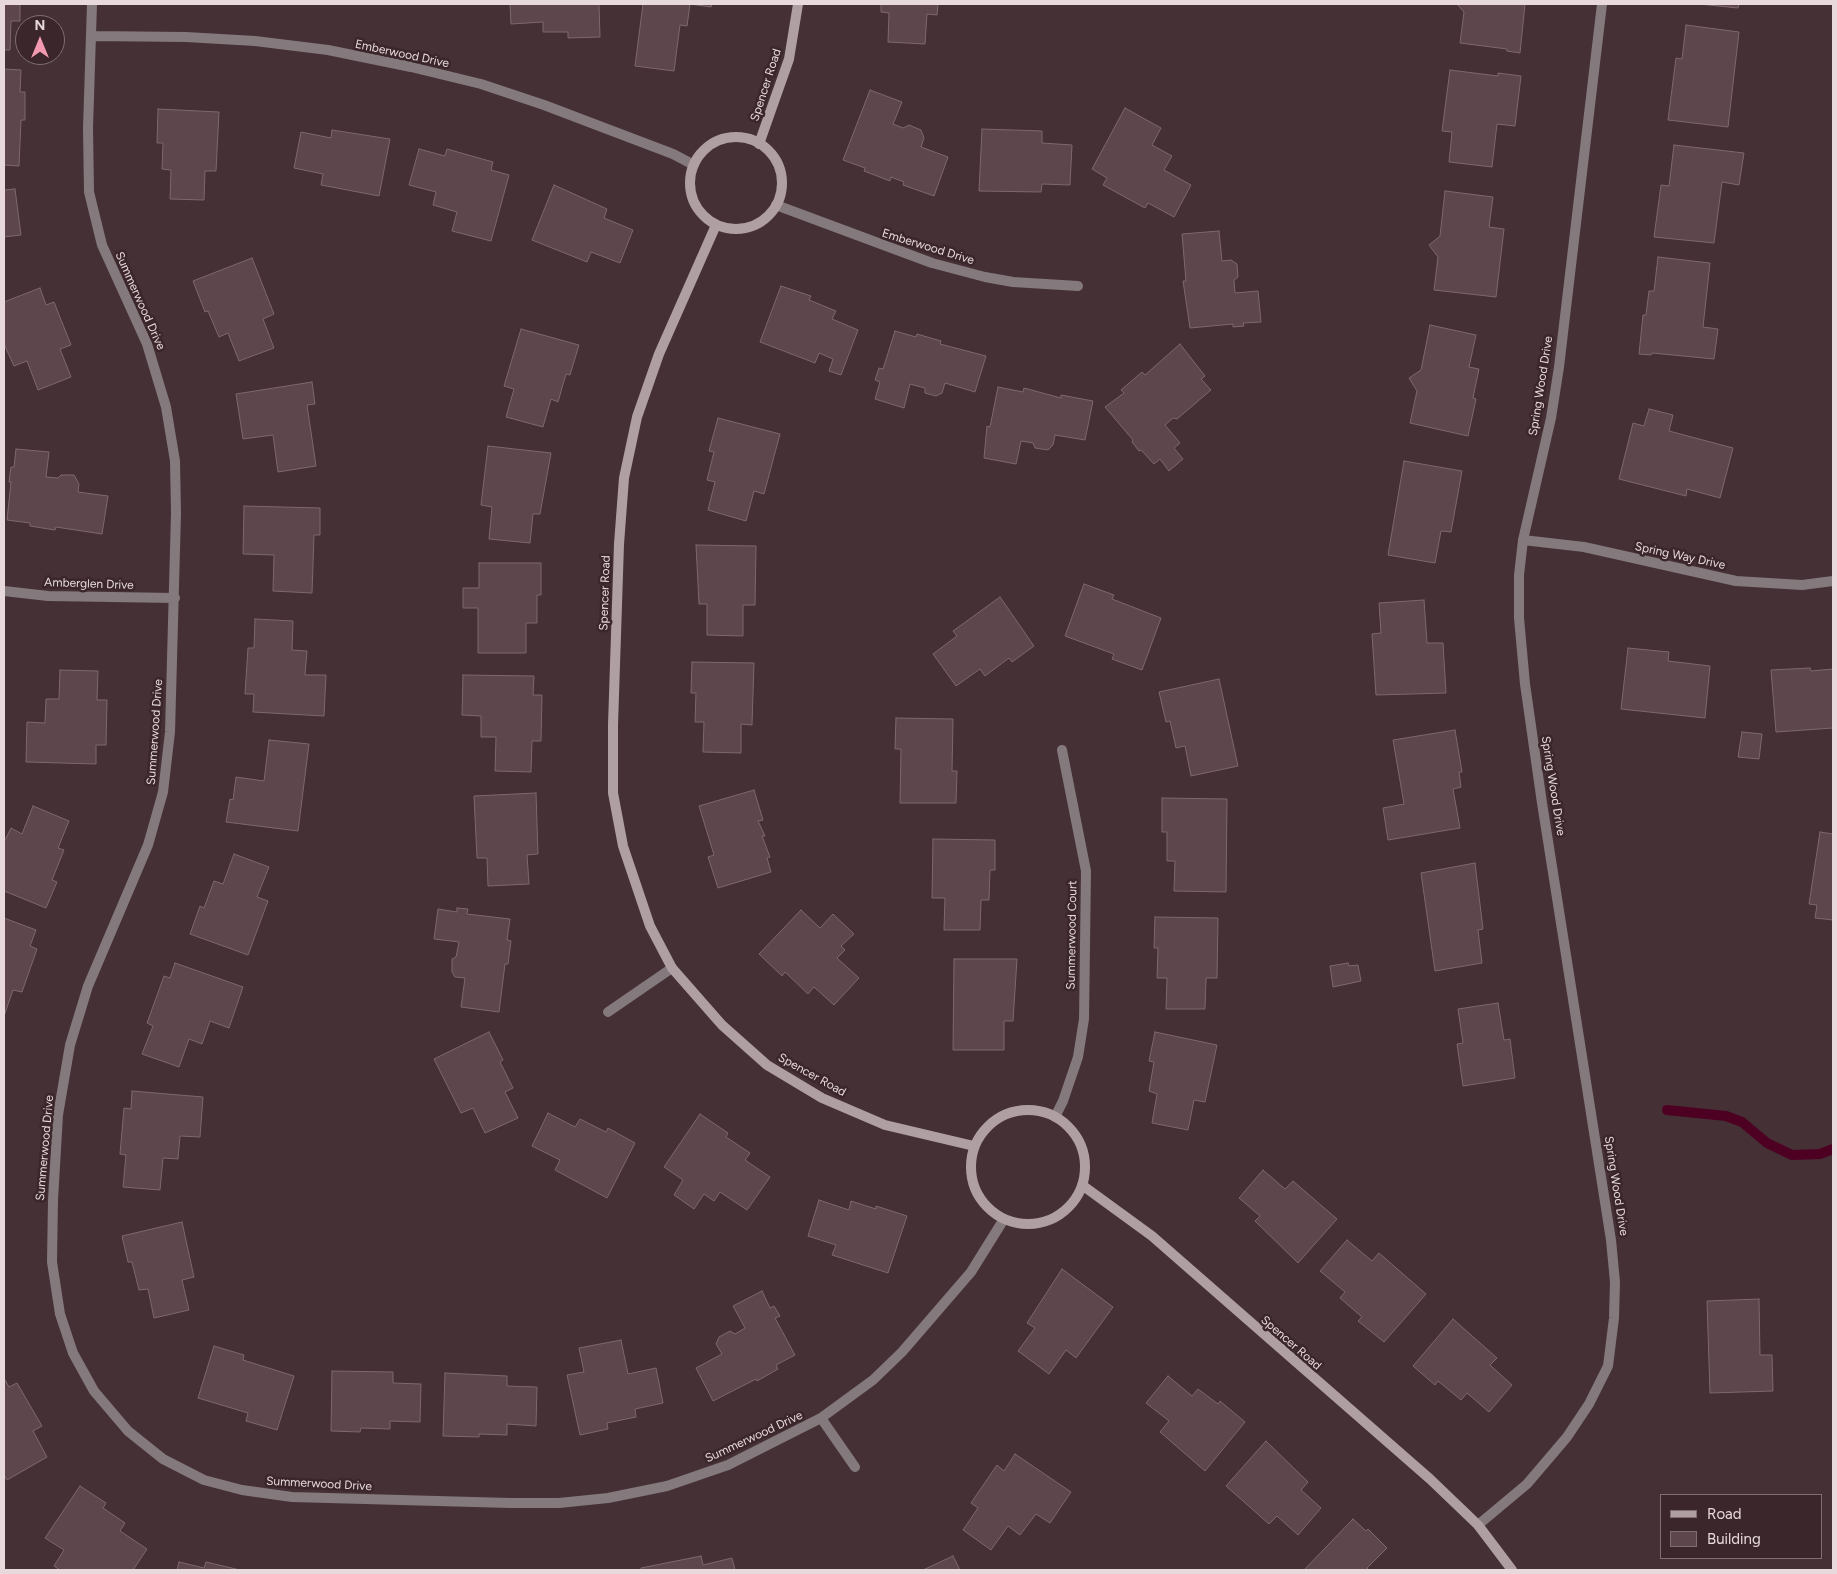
<!DOCTYPE html>
<html>
<head>
<meta charset="utf-8">
<style>
  body { margin:0 }
  #map { position:relative; width:1837px; height:1574px; overflow:hidden; background:#453035; font-family:Figtree,sans-serif }
  canvas { display:block }
  .frame { position:absolute; inset:0; border:5px solid #e7d9dc; pointer-events:none }
  .legend { position:absolute; left:1660px; top:1494px; width:162px; height:65px; box-sizing:border-box; background:#3a262b; border:1px solid #7f6e72; margin:0; padding:6px 9px; list-style:none; font-size:15px; color:#e7d9dc }
  .legend li { display:flex; align-items:center; gap:10px; height:25px }
  .legend b { width:25px; border:1px solid #7f6e72 }
  .north { position:absolute; left:15px; top:15px; width:50px; height:50px; box-sizing:border-box; background:#3a262b; border:1px solid #7f6e72; border-radius:50%; rotate:0deg; font-size:14px; font-weight:700; line-height:20px; text-align:center; color:#e7d9dc }
  .north::after { content:''; display:block; margin:auto; width:18px; height:22px; background:#f29ab0; clip-path:polygon(50% 0,100% 100%,50% 72%,0 100%) }
</style>
</head>
<body>
<div id="map">
<canvas width="1837" height="1574"></canvas>
<div class="frame"></div>
<ul class="legend">
<li><b style="height:6px;background:#b09fa2"></b>Road</li>
<li><b style="height:14px;background:#5d474c"></b>Building</li>
</ul>
<div class="north">N</div>
</div>
<script>
const c = document.querySelector('canvas').getContext('2d');
c.lineJoin = 'round';
function toPath(rows) {
  const path = new Path2D();
  for (const r of rows) {
    if (r.length === 3) {
      path.moveTo(r[0] + r[2], r[1]);
      path.arc(r[0], r[1], r[2], 0, 2 * Math.PI);
      continue;
    }
    path.moveTo(r[0], r[1]);
    for (let i = 2; i < r.length; i += 2) path.lineTo(r[i], r[i + 1]);
  }
  return path;
}
function strokePath(path, color, width, dash) {
  c.strokeStyle = color;
  c.lineWidth = width;
  c.lineCap = dash ? 'butt' : 'round';
  c.setLineDash(dash || []);
  c.stroke(path);
}
function fill(path, color) {
  c.fillStyle = color;
  c.fill(path, 'evenodd');
}
function drawText(font, color, halo, rows, align = 'center') {
  c.font = font + ' Figtree,sans-serif';
  c.lineWidth = 5;
  c.setLineDash([]);
  c.textBaseline = 'middle';
  c.strokeStyle = halo;
  c.fillStyle = color;
  for (const [text, x, y, turn = 0] of rows) {
    c.save();
    c.translate(x, y);
    c.rotate((+turn || 0) * Math.PI / 180);
    c.textAlign = isNaN(turn) ? turn : align;
    if (halo) c.strokeText(text, 0, 0);
    c.fillText(text, 0, 0);
    c.restore();
  }
}
strokePath(toPath([
  [1667,1110,1726,1116,1742,1122,1767,1143,1792,1155,1820,1154,1833,1149]
]), '#4d0021', 10);
const building = toPath([
  [4,4,20,4,20,21,11,21,10,50,4,50,4,4],
  [510,4,599,4,600,37,568,38,568,32,543,32,543,22,511,24,510,4],
  [643,4,712,4,711,7,690,4,687,26,680,25,674,71,635,66,643,4],
  [881,4,938,4,937,15,927,14,925,44,888,42,889,13,881,12,881,4],
  [1457,4,1525,4,1520,53,1507,51,1507,49,1460,43,1464,12,1457,4],
  [1699,4,1739,4,1738,8,1699,4],
  [1686,25,1739,32,1728,127,1668,120,1676,58,1682,59,1686,25],
  [4,69,21,70,20,92,25,92,25,120,21,120,19,166,4,165,4,69],
  [1450,70,1498,76,1498,73,1521,76,1515,126,1497,124,1492,167,1449,162,1452,132,1442,131,1450,70],
  [870,90,902,102,893,124,903,128,909,125,921,130,924,138,921,147,948,157,934,196,903,185,904,182,891,177,890,181,864,171,865,168,843,160,870,90],
  [1125,108,1161,128,1152,145,1172,156,1164,170,1191,185,1174,217,1148,203,1145,208,1103,185,1107,178,1092,169,1125,108],
  [158,109,219,112,216,171,205,171,204,200,170,199,171,170,162,169,163,143,157,143,158,109],
  [982,129,1042,131,1042,143,1072,145,1070,185,1042,184,1041,192,979,191,982,129],
  [332,130,390,139,379,196,321,185,323,174,294,168,301,132,331,138,332,130],
  [1674,145,1744,153,1739,185,1722,182,1714,243,1654,237,1661,185,1669,186,1674,145],
  [419,149,445,156,447,149,493,162,491,170,509,175,491,241,452,231,457,212,433,205,436,192,409,185,419,149],
  [554,185,607,209,604,218,633,230,620,263,591,252,587,262,532,240,554,185],
  [15,189,21,235,4,237,4,190,15,189],
  [1445,191,1493,197,1489,227,1504,229,1496,297,1434,290,1438,257,1429,245,1440,236,1445,191],
  [1219,231,1222,261,1231,260,1237,264,1238,277,1234,280,1235,293,1258,291,1261,322,1243,323,1244,326,1233,327,1233,324,1190,328,1183,281,1186,281,1182,234,1219,231],
  [1658,257,1710,263,1703,327,1718,329,1714,359,1652,353,1651,355,1639,354,1643,315,1646,315,1649,291,1654,291,1658,257],
  [252,258,274,314,263,319,274,348,239,361,228,333,219,337,208,311,205,312,193,281,252,258],
  [781,286,811,296,809,300,836,311,832,319,858,330,841,375,829,371,833,359,819,353,815,363,760,342,781,286],
  [40,288,46,305,54,302,71,345,60,349,71,377,38,390,27,361,14,366,4,344,4,302,40,288],
  [1430,325,1476,335,1469,367,1479,369,1473,398,1476,399,1468,436,1410,423,1417,391,1409,378,1421,370,1430,325],
  [521,329,579,345,570,375,566,374,558,402,551,399,543,427,506,417,514,389,504,386,521,329],
  [895,331,916,337,917,334,941,341,940,344,986,356,975,392,945,383,942,393,936,396,925,393,925,388,910,384,904,408,875,399,880,382,875,380,879,368,883,369,895,331],
  [1180,344,1205,376,1201,379,1211,390,1177,419,1173,418,1165,425,1180,443,1174,448,1183,459,1169,471,1160,459,1154,464,1141,450,1139,451,1132,442,1133,440,1105,407,1124,393,1121,390,1142,372,1145,375,1180,344],
  [312,382,315,404,307,405,316,466,278,472,273,435,243,439,236,394,312,382],
  [998,387,1023,392,1024,388,1061,398,1061,395,1093,401,1085,440,1055,435,1053,445,1048,450,1035,448,1033,443,1021,441,1016,464,984,458,987,426,990,427,998,387],
  [1649,409,1673,415,1669,431,1733,448,1720,498,1687,489,1686,496,1619,479,1633,423,1644,426,1649,409],
  [718,418,780,434,764,494,754,491,746,521,708,510,715,482,707,480,714,452,709,451,718,418],
  [488,446,551,453,540,514,533,514,530,543,489,539,492,507,481,505,488,446],
  [16,449,49,452,46,477,58,478,61,475,74,475,79,484,78,492,108,496,102,534,56,527,55,530,30,526,30,523,7,520,11,482,9,482,11,467,14,467,16,449],
  [1404,461,1462,471,1451,532,1441,531,1435,563,1388,555,1404,461],
  [244,506,320,508,320,535,314,535,312,593,273,591,274,555,243,554,244,506],
  [696,545,756,546,755,605,743,605,743,636,707,635,707,604,699,604,696,545],
  [479,563,541,563,541,595,537,595,537,623,526,623,526,653,478,653,478,608,463,608,463,588,479,588,479,563],
  [1084,584,1114,595,1112,599,1161,618,1142,670,1112,659,1114,654,1065,636,1084,584],
  [1000,597,1034,646,1012,662,1009,658,985,676,980,669,956,686,933,654,957,636,953,631,1000,597],
  [1424,600,1427,643,1443,643,1446,693,1376,695,1372,634,1381,633,1379,603,1424,600],
  [255,619,293,621,292,650,307,651,305,675,326,675,324,716,253,712,254,694,245,694,248,648,254,648,255,619],
  [1628,648,1669,652,1668,661,1710,666,1705,718,1621,709,1628,648],
  [692,662,754,663,752,725,741,724,741,753,703,752,704,722,695,722,696,693,691,693,692,662],
  [1810,668,1811,671,1833,669,1833,728,1776,732,1771,670,1810,668],
  [60,670,98,671,97,700,107,700,106,745,96,745,96,764,26,762,27,722,45,723,46,699,59,699,60,670],
  [463,675,534,676,533,695,542,695,541,741,532,741,531,772,495,771,496,737,481,737,481,716,462,715,463,675],
  [1219,679,1238,766,1191,776,1185,746,1176,748,1170,721,1166,722,1159,692,1219,679],
  [896,718,953,719,952,771,957,771,956,803,900,803,901,749,895,749,896,718],
  [1455,730,1462,772,1459,772,1461,787,1453,789,1460,828,1388,840,1383,808,1404,804,1393,740,1455,730],
  [1742,732,1762,734,1759,759,1738,757,1742,732],
  [269,740,309,744,298,831,226,822,230,799,233,800,236,777,264,781,269,740],
  [754,790,763,820,758,821,765,836,762,836,770,857,767,858,771,872,718,888,708,857,714,855,699,806,754,790],
  [536,793,538,854,527,855,529,884,488,886,487,858,477,858,474,796,536,793],
  [1162,798,1227,799,1226,892,1174,891,1175,861,1167,861,1167,832,1162,832,1162,798],
  [33,806,69,821,58,848,64,850,52,880,57,882,46,908,4,891,4,842,11,828,22,834,33,806],
  [1820,832,1833,834,1833,920,1815,918,1817,905,1809,904,1820,832],
  [933,839,995,840,995,870,990,870,989,900,981,900,980,930,944,930,945,898,932,898,933,839],
  [234,854,269,867,257,897,268,901,248,955,190,934,200,906,204,908,214,881,223,884,234,854],
  [1475,863,1483,929,1478,930,1482,963,1435,971,1421,873,1475,863],
  [457,908,468,909,467,914,510,919,507,940,511,941,508,964,505,964,499,1012,461,1007,465,978,455,977,452,972,452,959,456,957,459,942,434,939,438,909,457,912,457,908],
  [801,910,820,928,833,914,854,934,841,946,845,950,837,958,859,978,834,1005,814,987,808,994,785,972,782,976,759,954,801,910],
  [1155,917,1218,918,1217,978,1206,978,1205,1009,1166,1009,1167,978,1157,978,1158,948,1154,948,1155,917],
  [4,918,36,930,30,946,37,949,22,992,13,990,4,1016,4,918],
  [954,959,1017,959,1013,1021,1004,1021,1004,1050,953,1050,954,959],
  [175,963,243,987,229,1028,210,1021,202,1044,189,1039,179,1067,142,1054,153,1026,147,1023,164,976,170,978,175,963],
  [1348,963,1349,966,1358,965,1361,981,1333,987,1330,966,1348,963],
  [1498,1003,1504,1040,1510,1039,1515,1078,1463,1086,1457,1044,1463,1043,1458,1009,1498,1003],
  [489,1032,503,1060,500,1062,513,1088,505,1092,518,1118,485,1133,473,1108,461,1113,434,1059,489,1032],
  [1155,1032,1217,1045,1205,1102,1194,1100,1188,1130,1152,1123,1157,1094,1149,1091,1154,1062,1149,1061,1155,1032],
  [132,1091,203,1097,200,1137,180,1136,178,1159,163,1158,160,1190,123,1187,126,1155,120,1154,124,1108,131,1109,132,1091],
  [548,1113,575,1127,580,1119,606,1132,608,1128,635,1143,607,1198,555,1170,560,1160,532,1146,548,1113],
  [700,1114,728,1133,726,1137,750,1153,745,1160,770,1177,747,1210,720,1192,714,1201,704,1194,694,1209,674,1195,683,1180,664,1167,700,1114],
  [1263,1170,1285,1189,1293,1181,1337,1219,1298,1263,1255,1221,1260,1216,1239,1198,1263,1170],
  [819,1200,849,1210,851,1201,876,1209,876,1206,907,1216,888,1273,832,1255,836,1245,808,1236,819,1200],
  [182,1222,194,1277,182,1280,189,1310,154,1318,148,1289,139,1290,132,1262,128,1262,122,1236,182,1222],
  [1347,1240,1372,1261,1379,1253,1426,1294,1384,1342,1358,1321,1362,1317,1340,1298,1345,1292,1320,1271,1347,1240],
  [1062,1269,1113,1307,1076,1358,1066,1350,1049,1374,1018,1351,1035,1328,1027,1323,1062,1269],
  [762,1291,770,1308,774,1306,780,1316,775,1318,795,1355,776,1365,778,1369,757,1381,756,1379,713,1401,696,1368,722,1354,716,1344,719,1337,730,1331,735,1334,745,1328,733,1306,762,1291],
  [1759,1299,1760,1355,1772,1355,1773,1391,1710,1393,1707,1301,1759,1299],
  [1453,1319,1497,1358,1490,1365,1512,1385,1489,1412,1467,1393,1461,1400,1438,1381,1435,1385,1413,1366,1453,1319],
  [621,1340,628,1374,656,1368,663,1403,635,1409,636,1417,607,1423,608,1429,580,1435,567,1375,584,1372,579,1348,621,1340],
  [214,1346,244,1355,243,1360,294,1376,277,1430,246,1421,248,1413,198,1398,214,1346],
  [332,1371,393,1372,393,1383,421,1384,420,1422,390,1421,390,1429,361,1428,360,1432,331,1431,332,1371],
  [445,1373,507,1376,507,1386,537,1387,536,1426,507,1424,507,1435,479,1434,479,1437,443,1436,445,1373],
  [1168,1376,1192,1396,1198,1389,1218,1404,1220,1401,1245,1422,1205,1471,1160,1432,1169,1421,1146,1403,1168,1376],
  [4,1378,9,1387,17,1383,42,1426,33,1431,47,1457,7,1480,4,1475,4,1378],
  [1266,1441,1308,1482,1301,1490,1321,1508,1298,1535,1277,1516,1269,1524,1226,1486,1266,1441],
  [1015,1454,1071,1492,1050,1523,1036,1514,1020,1535,1008,1526,991,1550,963,1530,978,1508,971,1503,997,1465,1004,1471,1015,1454],
  [80,1486,106,1503,103,1508,125,1523,120,1531,147,1549,133,1570,60,1570,54,1566,64,1550,45,1538,80,1486],
  [1353,1519,1366,1531,1368,1529,1387,1548,1367,1568,1369,1570,1304,1570,1353,1519],
  [701,1556,703,1565,732,1558,735,1570,641,1570,641,1568,701,1556],
  [953,1556,960,1570,923,1570,953,1556],
  [179,1562,204,1568,206,1562,240,1570,177,1570,179,1562]
]);
fill(building, '#5d474c');
strokePath(building, '#7f686d', 1);
strokePath(toPath([
  [92,4,88,128,89,192,102,245,147,344,166,407,175,461,176,513,170,732,163,792,148,845,88,986,70,1045,58,1115,53,1200,52,1262,60,1314,73,1353,94,1391,128,1431,163,1459,204,1480,242,1490,292,1497,510,1503,559,1503,608,1498,667,1486,728,1465,821,1418,873,1380,902,1352,971,1272,1004,1219],
  [91,36,186,37,255,41,328,50,411,67,481,84,544,105,673,154,694,165],
  [776,205,932,263,985,277,1013,282,1078,286],
  [1523,540,1584,547,1736,581,1802,585,1833,581],
  [4,591,48,596,175,598],
  [608,1012,672,968],
  [1055,1117,1063,1101,1078,1057,1084,1019,1086,871,1062,750],
  [821,1418,855,1467],
  [1478,1525,1527,1484,1567,1437,1589,1404,1608,1366,1614,1318,1615,1282,1611,1240,1542,803,1525,684,1519,618,1519,575,1523,540,1551,418,1559,367,1602,4]
]), '#84797c', 10);
strokePath(toPath([
  [736,183,46],
  [759,144,789,59,798,4],
  [716,225,659,354,637,417,624,478,619,544,613,725,613,793,623,846,650,926,672,968,722,1025,767,1065,822,1098,885,1125,974,1146],
  [1028,1167,57],
  [1082,1185,1152,1236,1430,1479,1478,1525,1512,1570]
]), '#b09fa2', 10);
drawText('12px', '#e7d9dc', '#3a262b', [
  ["Emberwood Drive",402,54,12],
  ["Spencer Road",766,85,-72],
  ["Emberwood Drive",928,247,17],
  ["Summerwood Drive",140,301,66],
  ["Spring Wood Drive",1541,386,-81],
  ["Spring Way Drive",1680,556,12],
  ["Amberglen Drive",89,584,2],
  ["Spencer Road",605,593,-88],
  ["Summerwood Drive",155,732,-86],
  ["Spring Wood Drive",1553,786,81],
  ["Summerwood Court",1072,935,-89],
  ["Spencer Road",812,1075,29],
  ["Summerwood Drive",45,1148,-85],
  ["Spring Wood Drive",1616,1186,81],
  ["Spencer Road",1291,1343,41],
  ["Summerwood Drive",754,1437,-25],
  ["Summerwood Drive",319,1484,3]
]);
</script>
</body>
</html>
